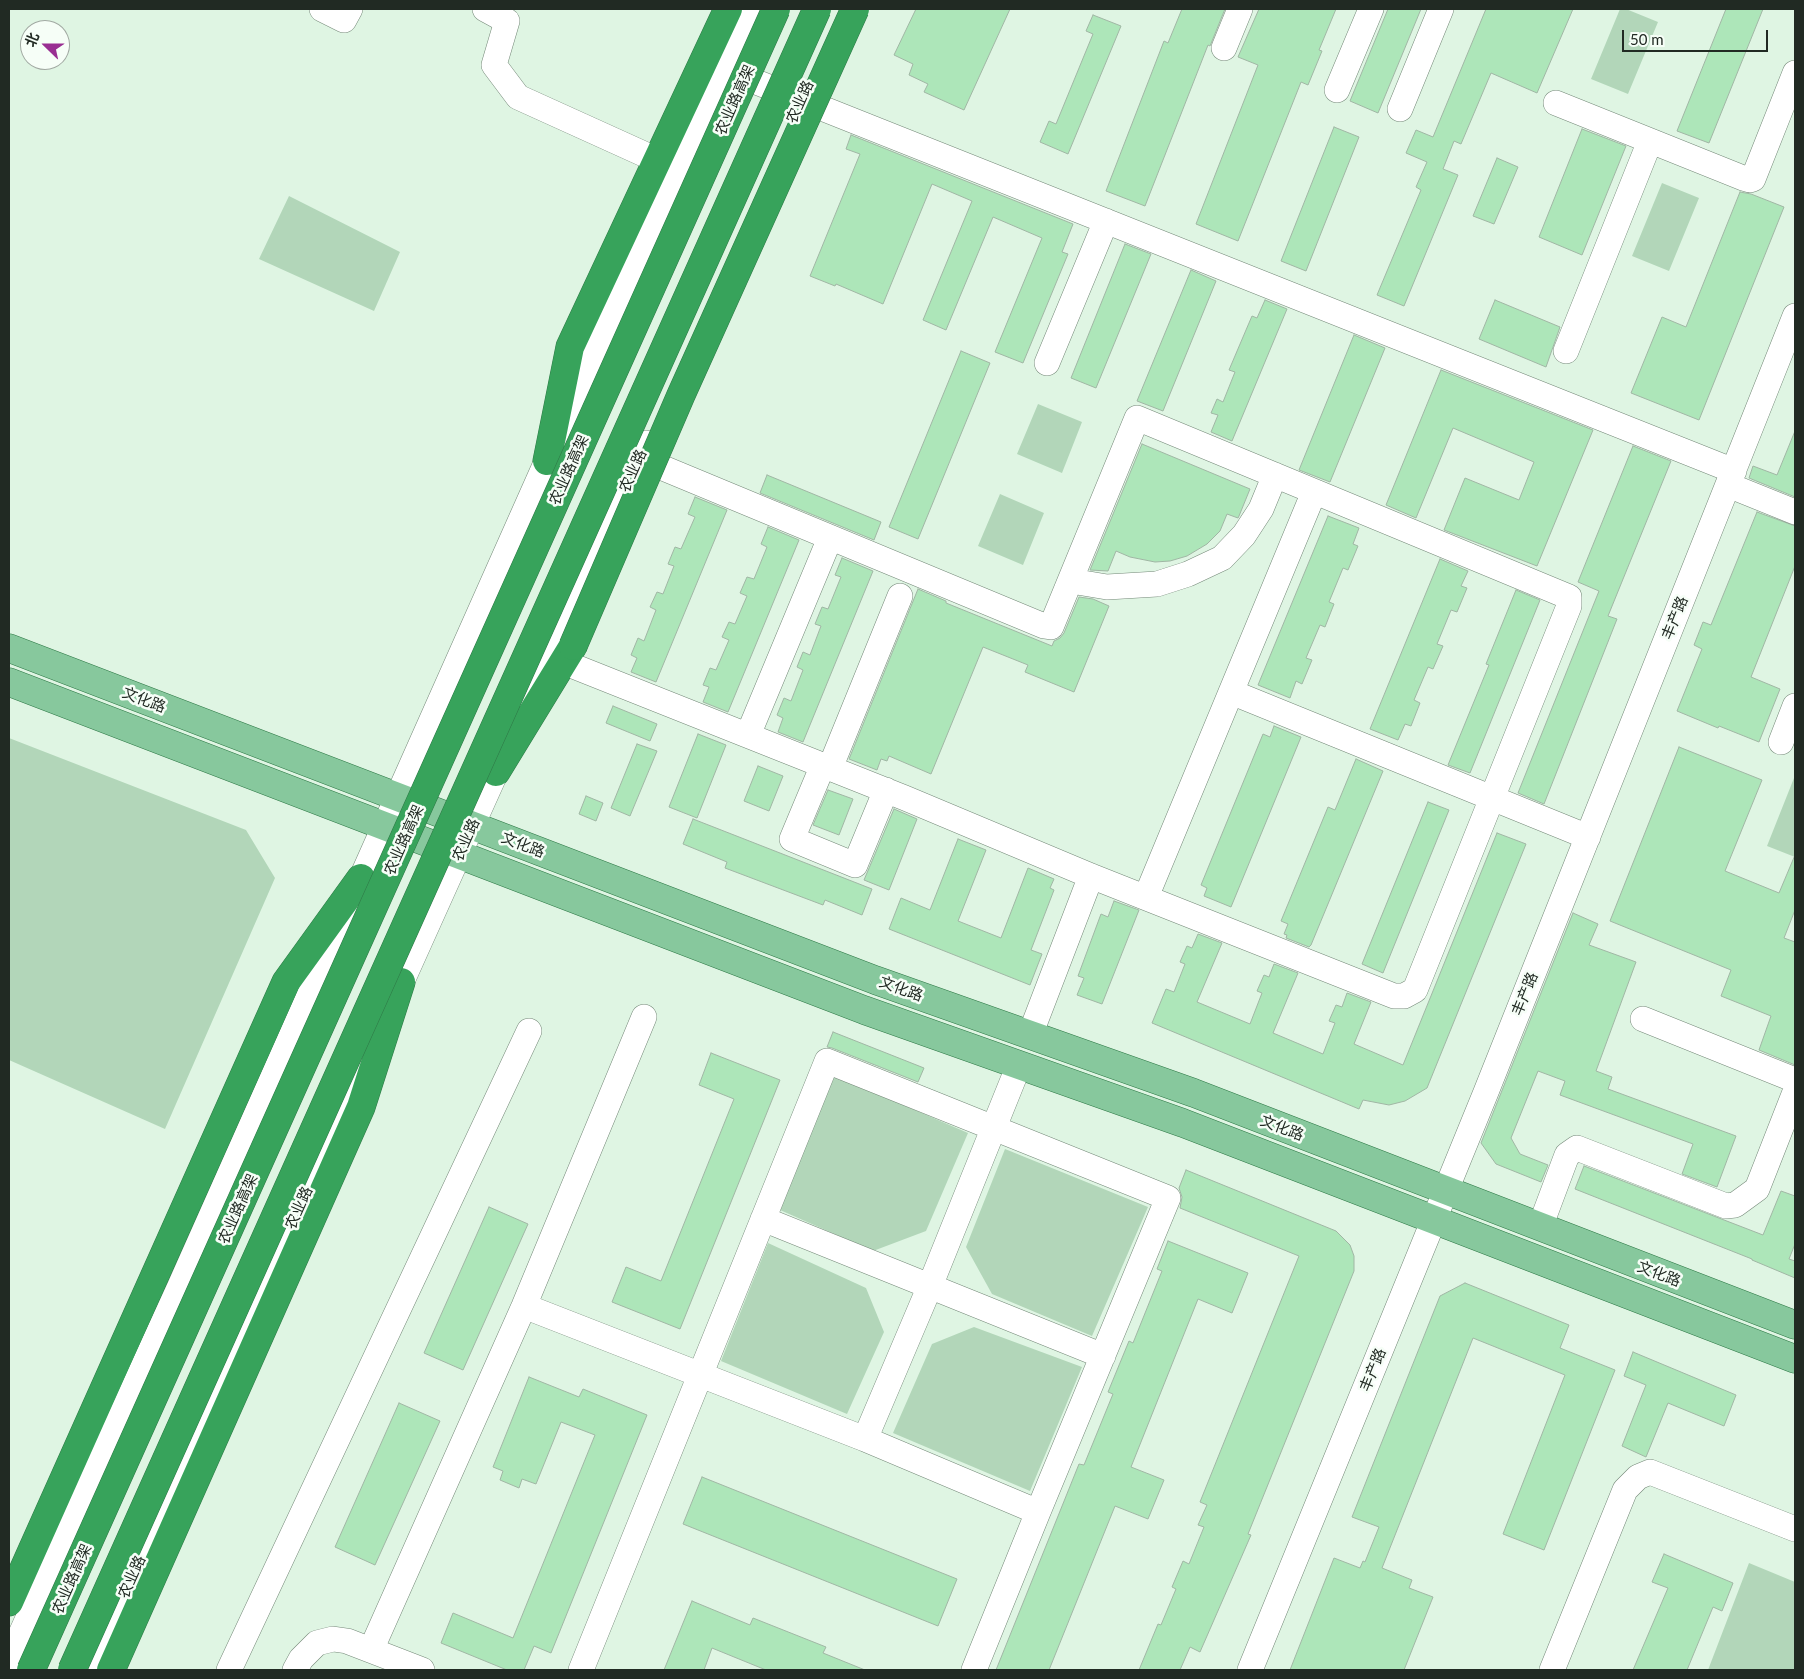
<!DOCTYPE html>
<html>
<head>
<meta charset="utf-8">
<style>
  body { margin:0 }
  #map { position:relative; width:1804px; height:1679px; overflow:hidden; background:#dff5e3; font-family:Lato,"Noto Sans SC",sans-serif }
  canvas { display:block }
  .frame { position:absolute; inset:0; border:10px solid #212a23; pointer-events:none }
  .north { position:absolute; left:20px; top:20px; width:50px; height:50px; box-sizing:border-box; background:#f6fef7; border:1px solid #a1a9a2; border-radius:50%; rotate:292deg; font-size:14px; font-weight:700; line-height:20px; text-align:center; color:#212a23 }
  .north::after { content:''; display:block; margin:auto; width:18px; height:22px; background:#992f92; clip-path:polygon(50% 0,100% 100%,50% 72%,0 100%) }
  .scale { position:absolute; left:1622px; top:30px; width:146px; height:22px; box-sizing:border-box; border:2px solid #212a23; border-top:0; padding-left:6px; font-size:15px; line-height:18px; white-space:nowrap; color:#212a23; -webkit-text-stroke:4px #f6fef7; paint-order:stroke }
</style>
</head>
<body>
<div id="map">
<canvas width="1804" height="1679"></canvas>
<div class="frame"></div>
<div class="north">北</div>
<div class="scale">50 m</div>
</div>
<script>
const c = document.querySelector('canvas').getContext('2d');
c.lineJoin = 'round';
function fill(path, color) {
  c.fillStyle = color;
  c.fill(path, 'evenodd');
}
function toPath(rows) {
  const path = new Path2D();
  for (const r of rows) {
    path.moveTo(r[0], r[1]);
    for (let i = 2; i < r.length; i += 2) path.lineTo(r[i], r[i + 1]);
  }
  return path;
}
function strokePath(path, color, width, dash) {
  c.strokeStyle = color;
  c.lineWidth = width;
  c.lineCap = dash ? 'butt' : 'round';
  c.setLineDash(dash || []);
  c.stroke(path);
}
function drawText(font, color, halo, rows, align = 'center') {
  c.font = font + ' Lato,"Noto Sans SC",sans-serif';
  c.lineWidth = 5;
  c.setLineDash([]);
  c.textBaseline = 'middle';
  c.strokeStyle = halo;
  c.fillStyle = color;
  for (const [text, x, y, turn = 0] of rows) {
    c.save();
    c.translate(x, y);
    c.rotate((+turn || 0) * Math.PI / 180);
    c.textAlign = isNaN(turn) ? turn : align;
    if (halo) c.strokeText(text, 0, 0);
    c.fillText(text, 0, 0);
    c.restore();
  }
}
fill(toPath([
  [1620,9,1626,9,1658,22,1628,94,1591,79],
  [1662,183,1699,198,1669,271,1632,256],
  [289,196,400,252,374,311,259,259],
  [1038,404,1082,422,1062,473,1017,454],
  [1000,494,1044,513,1023,565,978,546],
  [9,738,246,830,275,878,165,1129,9,1060],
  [1794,778,1795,778,1795,857,1767,846],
  [834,1075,968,1133,926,1231,873,1251,780,1210],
  [1005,1149,1148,1207,1092,1336,992,1294,966,1247],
  [768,1243,866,1288,884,1332,847,1414,721,1361],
  [974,1327,1082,1367,1030,1491,893,1433,932,1344],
  [1749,1563,1795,1582,1795,1670,1708,1670]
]), '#b2d6b9');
const building = toPath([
  [916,9,1010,9,964,110,924,92,928,84,909,75,913,64,894,55,916,9],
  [1182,9,1225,9,1210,46,1208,45,1145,206,1106,191,1164,41,1168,43,1182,9],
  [1259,9,1336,9,1319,50,1322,51,1308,85,1301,82,1238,241,1196,224,1258,65,1238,57,1259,9],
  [1388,9,1421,9,1378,113,1350,101,1388,9],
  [1486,9,1573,9,1537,93,1491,73,1461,144,1454,141,1443,169,1458,175,1404,306,1377,295,1421,190,1416,187,1427,162,1406,153,1416,130,1433,137,1486,9],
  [1726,9,1763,9,1709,143,1677,131,1726,9],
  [1093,15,1121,26,1068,154,1040,142,1049,121,1056,124,1093,34,1086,31,1093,15],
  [1334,127,1359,137,1306,271,1281,261,1334,127],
  [1582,129,1626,146,1582,255,1539,237,1582,129],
  [851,135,1073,224,1062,252,1068,254,1023,363,995,352,1042,238,993,217,946,330,923,320,972,201,932,184,883,304,836,284,835,286,810,276,860,154,846,149,851,135],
  [1497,158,1518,167,1494,224,1473,216,1497,158],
  [1740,192,1751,194,1784,207,1699,420,1631,393,1662,317,1686,327,1740,192],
  [1125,244,1151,254,1096,388,1071,378,1125,244],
  [1191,270,1216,281,1163,411,1137,401,1191,270],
  [1265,300,1287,309,1232,441,1211,432,1218,415,1211,413,1217,399,1223,402,1235,372,1229,370,1246,330,1252,316,1257,318,1265,300],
  [1495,300,1560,327,1546,367,1479,339,1495,300],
  [1354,335,1385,348,1330,482,1299,470,1354,335],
  [961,351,990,363,918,539,889,527,961,351],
  [1441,370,1593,430,1537,566,1444,530,1465,478,1519,500,1534,462,1453,428,1416,518,1386,505,1441,370],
  [1795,431,1795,497,1749,478,1753,466,1777,475,1795,431],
  [1142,444,1250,489,1239,516,1238,518,1227,514,1220,531,1207,544,1187,556,1170,561,1155,562,1130,557,1116,551,1108,571,1090,570,1142,444],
  [1633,446,1671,461,1608,616,1617,619,1544,804,1518,793,1599,591,1578,582,1633,446],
  [767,475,881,522,874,540,760,493,767,475],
  [695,497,727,510,656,682,631,672,637,658,631,655,638,638,644,641,656,610,650,607,657,592,663,594,674,566,668,564,675,547,681,549,695,517,688,514,695,497],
  [1757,512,1795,526,1795,566,1751,677,1780,689,1759,742,1719,726,1718,728,1677,711,1702,649,1694,645,1703,622,1711,625,1757,512],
  [1328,516,1359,528,1353,544,1358,546,1348,570,1343,568,1329,602,1334,604,1325,627,1320,625,1306,658,1312,660,1302,684,1296,681,1290,698,1258,685,1328,516],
  [768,527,799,540,728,712,703,702,709,687,703,685,710,668,716,670,729,640,722,637,729,622,735,624,747,596,740,593,747,577,754,579,767,547,761,544,768,527],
  [842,558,873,571,803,742,778,732,783,718,777,715,784,698,791,701,803,670,797,667,803,652,810,655,821,626,815,624,822,607,828,609,841,577,835,575,842,558],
  [1440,559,1468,571,1461,586,1467,588,1457,612,1451,610,1437,644,1443,646,1433,669,1428,667,1414,700,1420,703,1411,726,1405,724,1398,740,1370,729,1440,559],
  [918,589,946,601,946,603,1052,646,1054,641,1060,638,1064,633,1079,597,1093,599,1109,606,1074,692,1025,672,1028,665,983,647,931,774,889,756,887,761,881,759,877,770,849,759,918,589],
  [1516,590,1540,600,1470,773,1448,765,1489,665,1486,664,1516,590],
  [613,706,657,724,650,741,606,723,613,706],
  [1274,726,1301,737,1231,907,1204,896,1207,888,1201,885,1263,734,1270,737,1274,726],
  [698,734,726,745,697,818,669,807,698,734],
  [637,744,657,751,630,816,611,808,637,744],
  [1679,747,1762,780,1725,871,1779,893,1795,855,1795,910,1784,938,1795,942,1795,1065,1759,1050,1771,1016,1721,996,1731,970,1610,921,1679,747],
  [1356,759,1383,771,1311,945,1309,947,1286,938,1287,935,1284,934,1288,924,1281,921,1328,807,1335,810,1356,759],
  [758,766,783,776,769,811,744,801,758,766],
  [828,790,853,799,839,835,813,825,828,790],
  [586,796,603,803,596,821,579,814,586,796],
  [1428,802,1449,810,1383,973,1362,964,1428,802],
  [894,809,917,819,889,890,864,880,894,809],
  [693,819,872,889,862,915,825,900,823,905,725,868,727,862,683,844,693,819],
  [1497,833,1526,844,1427,1088,1405,1101,1389,1105,1363,1100,1359,1109,1152,1023,1166,989,1174,992,1185,964,1180,962,1187,946,1192,948,1198,934,1222,943,1197,1002,1250,1024,1262,993,1257,991,1264,975,1269,977,1274,964,1298,973,1273,1033,1323,1054,1335,1023,1329,1021,1336,1005,1342,1007,1347,993,1371,1002,1354,1044,1403,1065,1497,833],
  [958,839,986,850,958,921,1001,938,1028,868,1054,879,1050,888,1054,890,1031,950,1042,954,1030,985,889,929,901,898,930,910,958,839],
  [1114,901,1139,910,1102,1004,1077,995,1084,978,1078,976,1101,914,1108,917,1114,901],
  [1573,913,1598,924,1589,945,1636,962,1596,1071,1612,1077,1608,1089,1736,1136,1717,1187,1682,1174,1693,1144,1560,1095,1565,1081,1538,1071,1511,1138,1520,1154,1548,1165,1541,1182,1496,1164,1481,1143,1573,913],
  [833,1032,924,1068,918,1082,832,1048,827,1047,833,1032],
  [711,1053,780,1080,680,1329,612,1302,626,1267,661,1281,734,1099,699,1085,711,1053],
  [1584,1166,1763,1235,1781,1191,1795,1196,1795,1244,1789,1259,1795,1261,1795,1278,1752,1260,1752,1259,1575,1189,1584,1166],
  [1186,1170,1336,1231,1350,1245,1354,1256,1354,1271,1248,1534,1251,1535,1200,1652,1190,1647,1180,1670,1139,1670,1158,1624,1161,1625,1176,1589,1172,1587,1183,1561,1189,1564,1204,1527,1198,1525,1207,1505,1200,1502,1299,1256,1180,1208,1182,1197,1179,1188,1186,1170],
  [489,1207,528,1224,463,1370,424,1353,489,1207],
  [1168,1241,1248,1273,1232,1313,1198,1299,1131,1467,1164,1480,1148,1519,1115,1506,1049,1670,996,1670,1079,1464,1084,1465,1113,1394,1108,1392,1129,1341,1133,1343,1162,1271,1157,1269,1168,1241],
  [1465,1283,1569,1325,1560,1348,1615,1370,1544,1550,1503,1534,1565,1375,1473,1338,1382,1568,1412,1580,1409,1588,1433,1597,1404,1670,1290,1670,1334,1558,1360,1568,1363,1561,1365,1562,1379,1527,1352,1517,1440,1296,1465,1283],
  [1633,1352,1736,1395,1724,1426,1668,1403,1646,1457,1622,1446,1646,1385,1624,1376,1633,1352],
  [529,1377,579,1397,583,1389,647,1415,551,1653,534,1646,524,1670,507,1670,441,1643,453,1613,513,1638,595,1435,561,1422,536,1484,522,1479,519,1488,500,1480,503,1471,493,1467,529,1377],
  [399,1403,440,1421,375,1565,335,1547,399,1403],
  [702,1477,957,1579,938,1626,683,1524,702,1477],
  [1664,1554,1733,1583,1722,1611,1713,1607,1687,1670,1633,1670,1668,1588,1652,1582,1664,1554],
  [692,1601,750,1625,753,1618,826,1647,823,1653,865,1670,766,1670,712,1648,704,1670,664,1670,692,1601]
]);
fill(building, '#ade6b9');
strokePath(building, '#a0b6a4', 1);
const minor = toPath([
  [322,9,344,20,350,9],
  [485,9,507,21,494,65,518,97,657,160],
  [1224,48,1240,9],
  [726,70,1734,471],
  [1337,90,1371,9],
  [1556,103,1743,178,1750,180,1753,179,1795,73],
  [1400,109,1441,9],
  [1566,351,1650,141],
  [1047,363,1106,221],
  [1728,485,1795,512],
  [1071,581,1107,587,1157,584,1188,574,1222,558,1244,535,1261,509,1275,475],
  [563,662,905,798,1091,876,1394,996,1404,996,1415,990,1569,606,1569,597,1137,418,1051,627,1044,626,639,458],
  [1231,692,1588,837],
  [530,698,646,443],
  [748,735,830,538],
  [1781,742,1795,706],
  [823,765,792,839,855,865,886,790],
  [830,768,900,596],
  [1146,897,1314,492],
  [393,1001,505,752],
  [1643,1019,1795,1080],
  [1030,1035,1091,876],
  [763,1219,1103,1356],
  [1540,1227,1567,1155,1577,1148,1726,1206,1735,1205,1757,1189,1795,1092],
  [524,1306,865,1439,1038,1512],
  [865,1439,930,1286,1019,1065],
  [371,1650,524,1306,644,1017],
  [9,1660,180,1286,748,9],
  [90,1670,365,1062],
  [229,1670,529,1031],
  [295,1670,301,1659,317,1643,333,1639,347,1641,422,1670],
  [581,1670,827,1061,1168,1198,1038,1512,974,1670],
  [1250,1670,1486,1092,1795,316],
  [1552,1670,1625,1490,1638,1477,1650,1472,1795,1529]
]);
const major = toPath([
  [9,648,875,980,1194,1093,1795,1325],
  [9,682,864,1010,1183,1123,1795,1359]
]);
const highway = toPath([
  [547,461,570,347,728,9],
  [496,772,573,646],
  [9,1602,286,982,361,878],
  [111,1670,361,1107,401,982]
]);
strokePath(minor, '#758979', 26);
strokePath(major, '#2f7947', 29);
strokePath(highway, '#2f7947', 29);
strokePath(minor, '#fff', 25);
strokePath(major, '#87c89d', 28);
strokePath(highway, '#37a35b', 28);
const highwayBridge = toPath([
  [573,646,681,395,855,9],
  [31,1670,776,9],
  [72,1670,817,9]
]);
strokePath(highwayBridge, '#2f7947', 29, []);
strokePath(highwayBridge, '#37a35b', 28);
drawText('15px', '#212a23', '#f6fef7', [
  ["农业路高架",735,100,-66],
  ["农业路",800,102,-66],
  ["农业路高架",569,470,-66],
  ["农业路",633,471,-66],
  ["丰产路",1675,618,-68],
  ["文化路",144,700,21],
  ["农业路高架",404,840,-66],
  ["农业路",466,840,-66],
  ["文化路",523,845,21],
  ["文化路",901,989,20],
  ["丰产路",1525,994,-68],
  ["文化路",1282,1128,21],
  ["农业路",299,1208,-66],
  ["农业路高架",238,1209,-66],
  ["文化路",1659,1274,21],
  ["丰产路",1373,1370,-68],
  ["农业路",132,1577,-66],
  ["农业路高架",72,1579,-66]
]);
</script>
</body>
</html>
